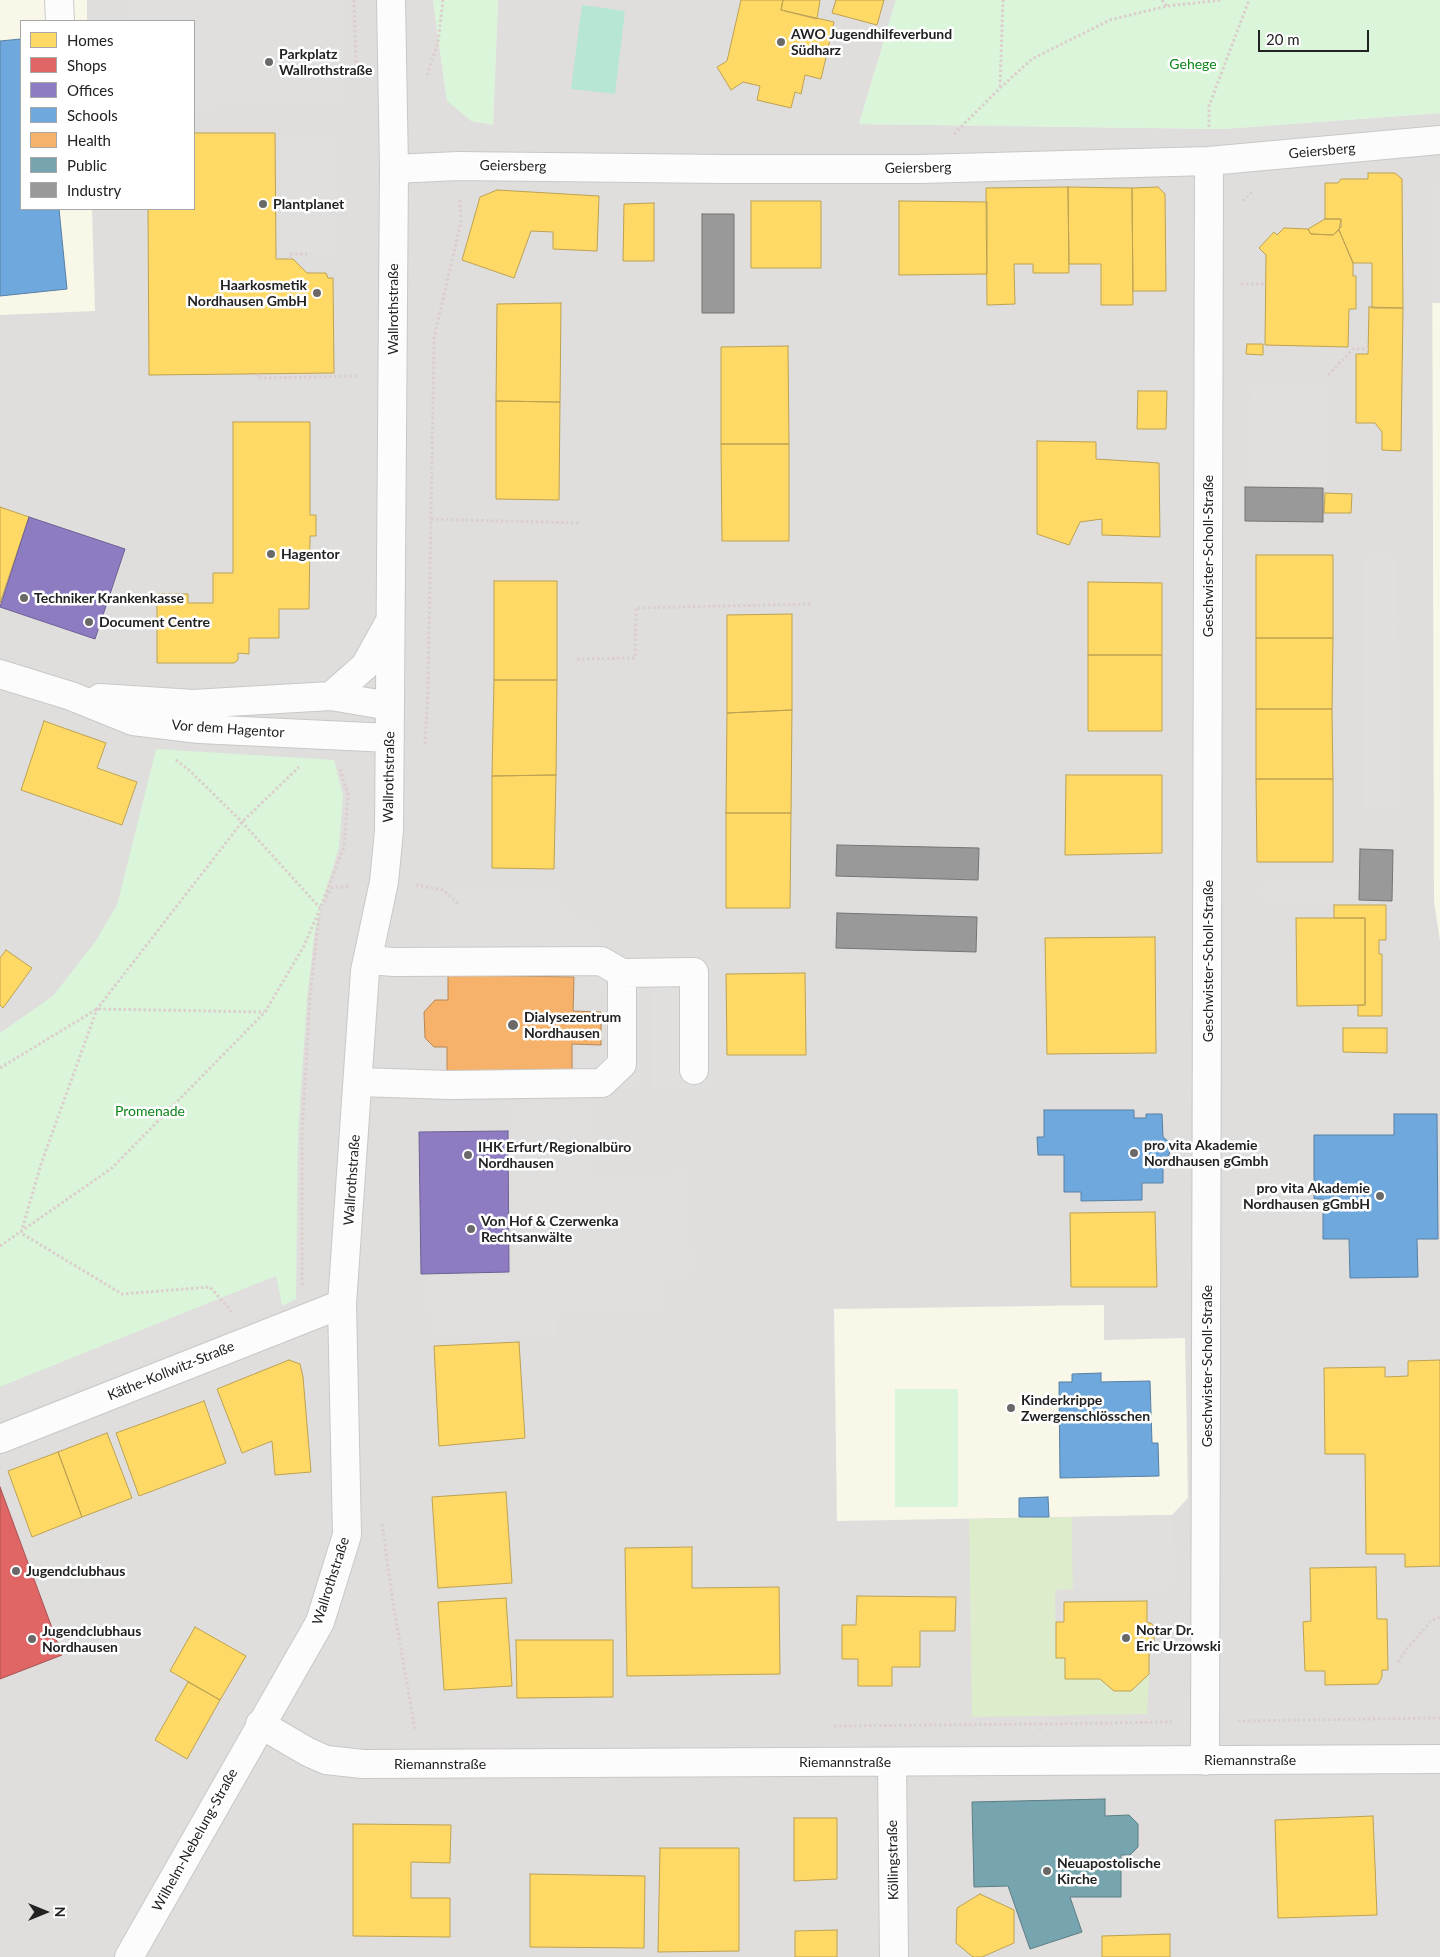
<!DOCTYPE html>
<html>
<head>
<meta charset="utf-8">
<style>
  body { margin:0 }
  #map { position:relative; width:1440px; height:1957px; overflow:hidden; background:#f0eeeb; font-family:Lato,sans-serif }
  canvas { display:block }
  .legend { position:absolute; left:20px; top:20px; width:175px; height:190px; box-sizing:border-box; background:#fff; border:1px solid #a7a7a7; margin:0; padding:6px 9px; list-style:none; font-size:15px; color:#222 }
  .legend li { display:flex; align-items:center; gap:10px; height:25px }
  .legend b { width:25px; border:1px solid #a7a7a7 }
  .north { position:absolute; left:20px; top:1887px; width:50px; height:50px; -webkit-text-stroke:4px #fff; paint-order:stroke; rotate:90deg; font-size:14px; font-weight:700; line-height:20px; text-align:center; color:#222 }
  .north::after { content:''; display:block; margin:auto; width:18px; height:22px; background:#222; clip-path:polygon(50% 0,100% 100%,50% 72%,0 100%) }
  .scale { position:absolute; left:1258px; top:30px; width:111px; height:22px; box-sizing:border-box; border:2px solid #222; border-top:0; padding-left:6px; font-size:15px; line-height:18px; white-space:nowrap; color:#222; -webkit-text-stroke:4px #fff; paint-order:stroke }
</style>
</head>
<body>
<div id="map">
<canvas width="1440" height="1957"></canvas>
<ul class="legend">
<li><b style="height:14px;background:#ffd966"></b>Homes</li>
<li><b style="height:14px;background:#e06666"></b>Shops</li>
<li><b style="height:14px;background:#8e7cc3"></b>Offices</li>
<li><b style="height:14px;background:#6fa8dc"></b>Schools</li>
<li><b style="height:14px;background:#f6b26b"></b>Health</li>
<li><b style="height:14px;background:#76a5af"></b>Public</li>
<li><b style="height:14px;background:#999"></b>Industry</li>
</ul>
<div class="north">N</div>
<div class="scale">20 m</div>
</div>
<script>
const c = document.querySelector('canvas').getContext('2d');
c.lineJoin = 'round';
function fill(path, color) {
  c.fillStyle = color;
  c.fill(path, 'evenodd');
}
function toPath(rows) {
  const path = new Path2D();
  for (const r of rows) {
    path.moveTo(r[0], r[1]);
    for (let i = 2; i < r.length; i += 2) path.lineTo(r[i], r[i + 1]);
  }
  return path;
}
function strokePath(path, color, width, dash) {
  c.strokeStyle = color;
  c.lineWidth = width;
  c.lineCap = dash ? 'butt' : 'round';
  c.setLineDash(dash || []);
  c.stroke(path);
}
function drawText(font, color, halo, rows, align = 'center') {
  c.font = font + ' Lato,sans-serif';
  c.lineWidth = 5;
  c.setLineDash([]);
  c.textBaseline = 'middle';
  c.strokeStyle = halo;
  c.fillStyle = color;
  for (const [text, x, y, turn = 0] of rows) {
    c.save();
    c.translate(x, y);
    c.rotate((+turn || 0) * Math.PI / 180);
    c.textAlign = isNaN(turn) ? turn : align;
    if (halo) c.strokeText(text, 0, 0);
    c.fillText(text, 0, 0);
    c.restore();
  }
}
fill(toPath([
  [0,0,433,0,447,101,493,125,498,0,896,0,859,124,1223,129,1440,113,1440,1957,0,1957],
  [21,21,194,21,194,209,21,209]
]), '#dfdedc');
fill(toPath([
  [0,0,87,0,87,21,21,21,21,209,92,209,95,311,0,315],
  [1432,186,1440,186,1440,941,1434,901],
  [1104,1305,1104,1340,1185,1338,1188,1498,1172,1515,837,1521,834,1309]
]), '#f8f7e8');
fill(toPath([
  [1072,1517,1073,1589,1055,1590,1056,1658,1065,1658,1065,1679,1100,1679,1114,1691,1131,1691,1149,1674,1147,1714,972,1717,969,1519]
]), '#ddeccb');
fill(toPath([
  [433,0,498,0,493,125,471,121,447,101],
  [896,0,1440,0,1440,113,1223,129,859,124],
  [156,749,334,760,343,796,339,847,315,929,307,999,298,1133,296,1299,282,1306,276,1276,0,1387,0,1033,53,996,95,942,117,905],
  [895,1389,958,1389,958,1507,895,1507]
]), '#daf5da');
fill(toPath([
  [582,5,625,11,615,94,571,89]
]), '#b7e6d2');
fill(toPath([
  [127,0,344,0,345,104,194,107,194,21,128,21],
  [332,137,337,251,284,253,279,139],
  [1432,186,1440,186,1440,303,1432,303],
  [1252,385,1326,386,1326,486,1250,485],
  [1364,556,1396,556,1395,810,1364,809],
  [1350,882,1350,901,1261,902,1261,883],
  [556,888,569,915,600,927,602,955,435,955,447,889],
  [652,958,712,958,712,1088,652,1088],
  [576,965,641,965,641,1088,576,1090,575,1049,605,1048,607,996,577,995],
  [591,1105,592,1175,689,1173,691,1278,661,1279,661,1311,556,1313,556,1336,430,1338,429,1277,514,1275,511,1107],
  [276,1276,282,1306,0,1419,0,1387],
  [1172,1515,1173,1587,1073,1589,1072,1517]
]), '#e0dfde');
const homes = toPath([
  [741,0,783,0,781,10,834,22,821,79,805,75,801,94,795,92,791,108,757,100,760,86,743,82,731,90,717,67,727,61,741,0],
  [783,0,820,0,817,19,781,10,783,0],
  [836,0,884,0,877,25,832,13,836,0],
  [194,133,275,133,276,259,293,259,307,273,326,273,328,278,333,278,334,373,149,375,148,209,194,209,194,133],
  [1368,173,1395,173,1402,179,1403,308,1372,308,1372,263,1353,263,1339,230,1341,219,1325,219,1325,183,1338,183,1341,179,1368,179,1368,173],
  [1068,187,1132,188,1133,305,1101,305,1101,264,1069,264,1068,187],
  [1068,187,1069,273,1033,273,1033,264,1014,264,1015,304,987,305,986,188,1068,187],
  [1158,187,1165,194,1166,291,1133,291,1132,188,1158,187],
  [497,190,599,196,597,251,553,249,553,232,531,231,514,278,462,260,480,197,497,190],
  [751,201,821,201,821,268,751,268,751,201],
  [899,201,987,202,987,274,899,275,899,201],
  [654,203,654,261,623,261,624,204,654,203],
  [1325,219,1341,219,1341,227,1333,235,1311,234,1308,229,1325,219],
  [1284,228,1308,229,1311,234,1333,235,1339,230,1353,263,1353,276,1356,276,1356,309,1349,309,1348,347,1265,345,1266,255,1259,248,1274,232,1277,235,1284,228],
  [561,303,560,402,496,401,497,304,561,303],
  [1369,307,1403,308,1401,451,1382,450,1382,432,1375,423,1356,423,1356,354,1368,354,1369,307],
  [1247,344,1263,344,1263,355,1246,354,1247,344],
  [788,346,789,444,721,444,721,347,788,346],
  [1138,391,1167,391,1166,429,1137,429,1138,391],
  [496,401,560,402,559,500,496,499,496,401],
  [233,422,310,422,310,515,316,515,316,536,310,536,309,609,279,609,279,638,249,638,249,654,238,653,238,660,234,663,157,663,157,594,188,594,188,603,213,603,213,573,233,573,233,422],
  [1037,441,1096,442,1096,459,1159,463,1160,537,1102,535,1102,519,1080,522,1069,545,1037,534,1037,441],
  [721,444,789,444,789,541,722,541,721,444],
  [1325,493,1352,494,1351,513,1324,513,1325,493],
  [0,507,29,517,0,603,0,507],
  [1256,555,1333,555,1333,638,1256,638,1256,555],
  [494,581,557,581,557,680,494,680,494,581],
  [1088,582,1162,583,1162,655,1088,655,1088,582],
  [792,614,792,710,727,713,727,615,792,614],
  [1256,638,1333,638,1332,709,1256,709,1256,638],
  [1088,655,1162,655,1162,731,1088,731,1088,655],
  [494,680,557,680,556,775,492,776,494,680],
  [1256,709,1332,709,1333,779,1256,779,1256,709],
  [792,710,791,813,726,813,727,713,792,710],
  [44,721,106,743,97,768,137,782,122,825,21,790,44,721],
  [556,775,554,869,492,868,492,776,556,775],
  [1066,775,1162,775,1162,853,1065,855,1066,775],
  [1256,779,1333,779,1333,862,1257,862,1256,779],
  [726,813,791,813,790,908,726,908,726,813],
  [1334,905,1386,905,1386,940,1379,940,1379,954,1382,954,1382,1016,1358,1016,1358,1005,1365,1005,1365,918,1334,918,1334,905],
  [1296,918,1365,918,1365,1005,1297,1006,1296,918],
  [1155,937,1156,1053,1047,1054,1045,938,1155,937],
  [6,950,32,968,3,1008,0,1005,0,958,6,950],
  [805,973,806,1055,727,1055,726,974,805,973],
  [1343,1028,1387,1028,1387,1053,1343,1052,1343,1028],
  [1155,1212,1157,1287,1071,1287,1070,1213,1155,1212],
  [519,1342,525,1438,439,1446,434,1346,519,1342],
  [289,1360,300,1364,303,1377,311,1472,275,1475,272,1441,242,1453,217,1389,289,1360],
  [1440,1360,1440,1566,1405,1567,1405,1554,1366,1554,1365,1454,1325,1454,1324,1368,1385,1367,1385,1377,1408,1376,1408,1361,1440,1360],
  [204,1401,226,1463,139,1496,116,1433,204,1401],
  [107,1433,132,1498,82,1517,58,1452,107,1433],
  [58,1452,82,1517,32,1537,8,1471,58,1452],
  [506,1492,512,1583,438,1588,432,1497,506,1492],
  [692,1547,692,1588,779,1587,780,1674,627,1676,625,1548,692,1547],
  [1376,1567,1377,1619,1387,1619,1388,1670,1382,1670,1382,1677,1378,1684,1325,1685,1325,1671,1305,1671,1303,1622,1311,1621,1310,1568,1376,1567],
  [857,1596,956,1597,955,1631,920,1631,920,1667,892,1667,892,1686,858,1686,858,1659,842,1659,842,1625,856,1625,857,1596],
  [506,1598,512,1686,444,1690,438,1602,506,1598],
  [1147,1601,1147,1623,1151,1623,1154,1627,1154,1651,1149,1654,1149,1674,1131,1691,1114,1691,1100,1679,1065,1679,1065,1658,1056,1658,1056,1622,1064,1622,1064,1602,1147,1601],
  [195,1627,246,1656,220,1700,170,1671,195,1627],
  [516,1640,613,1640,613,1697,517,1698,516,1640],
  [188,1682,220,1700,187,1759,155,1740,188,1682],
  [1373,1816,1377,1915,1278,1918,1275,1820,1373,1816],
  [794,1818,837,1818,837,1879,794,1881,794,1818],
  [353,1824,451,1825,450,1863,411,1862,411,1898,450,1898,450,1937,353,1936,353,1824],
  [660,1848,739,1848,739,1951,658,1952,660,1848],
  [530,1874,645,1876,644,1948,530,1947,530,1874],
  [980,1894,1014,1910,1014,1943,982,1957,973,1957,956,1943,957,1908,980,1894],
  [837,1930,837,1957,795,1957,795,1931,837,1930],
  [1170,1934,1170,1957,1102,1957,1102,1936,1170,1934]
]);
fill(homes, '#ffd966');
strokePath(homes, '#bda252', 1);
const shops = toPath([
  [0,1487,62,1655,0,1679,0,1487]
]);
fill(shops, '#e06666');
strokePath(shops, '#a75252', 1);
const offices = toPath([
  [29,517,125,549,95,639,0,607,29,517],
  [508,1131,509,1272,421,1274,419,1132,508,1131]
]);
fill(offices, '#8e7cc3');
strokePath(offices, '#6e6193', 1);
const schools = toPath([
  [21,39,21,209,59,209,67,289,0,296,0,41,21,39],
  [1044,1110,1134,1110,1134,1118,1146,1118,1146,1114,1162,1114,1163,1137,1169,1142,1171,1147,1169,1155,1163,1159,1163,1183,1142,1183,1142,1200,1081,1201,1081,1192,1064,1192,1064,1155,1038,1155,1037,1137,1044,1137,1044,1110],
  [1394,1114,1437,1114,1438,1239,1417,1239,1418,1277,1350,1278,1349,1239,1323,1239,1323,1199,1314,1199,1314,1135,1394,1135,1394,1114],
  [1101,1373,1101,1382,1150,1381,1152,1443,1158,1443,1159,1476,1060,1478,1059,1382,1072,1382,1072,1374,1101,1373],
  [1048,1497,1049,1517,1019,1517,1019,1498,1048,1497]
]);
fill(schools, '#6fa8dc');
strokePath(schools, '#5880a4', 1);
const health = toPath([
  [448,975,574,977,573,1011,601,1012,601,1045,572,1044,572,1075,447,1072,447,1047,434,1047,425,1038,424,1012,435,1000,448,1000,448,975]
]);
fill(health, '#f6b26b');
strokePath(health, '#b68755', 1);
const public = toPath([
  [1105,1799,1105,1816,1129,1815,1138,1824,1138,1847,1130,1855,1121,1855,1121,1897,1070,1897,1082,1932,1030,1949,1008,1886,974,1887,972,1802,1105,1799]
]);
fill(public, '#76a5af');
strokePath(public, '#5d7e85', 1);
const industry = toPath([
  [702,214,734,214,734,313,702,313,702,214],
  [1245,487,1323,488,1323,522,1245,521,1245,487],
  [837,845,979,848,978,880,836,876,837,845],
  [1360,849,1393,850,1392,901,1359,900,1360,849],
  [837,913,977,917,976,952,836,948,837,913]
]);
fill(industry, '#999');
strokePath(industry, '#757575', 1);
const minor = toPath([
  [59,0,60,21],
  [394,169,458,166,723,169,920,169,1209,161,1440,140],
  [0,674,71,696,133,721,199,729,390,738],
  [331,696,365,666,390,621],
  [100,698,193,704,331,696,390,706],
  [622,973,694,972,694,1070],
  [358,1082,450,1085,602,1083,622,1064,622,973,601,961,394,962,368,960],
  [0,1439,342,1304],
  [260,1724,308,1752,326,1760,363,1764,1440,1759],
  [1205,1761,1209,161],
  [892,1762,894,1957],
  [129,1957,320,1622,347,1535,342,1304,365,971,384,882,389,831,394,169,391,0]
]);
strokePath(minor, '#c9c8c7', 30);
strokePath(toPath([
  [354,0,356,64],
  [1162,0,1167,6],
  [427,75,438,43,443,0],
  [1000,87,1003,0],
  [1209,127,1209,106,1249,0],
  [954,134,1000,88,1032,59,1110,20,1167,6,1222,0],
  [1243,201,1253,191],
  [290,259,290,254,307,254],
  [1241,284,1266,284],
  [258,374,258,378,359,376],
  [1328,375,1353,349,1368,349],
  [431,519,578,523],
  [577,659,635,658,636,608,812,604],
  [425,744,428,691,434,338,461,222,460,199],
  [176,760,189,770,242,822,320,908],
  [416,885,443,890,460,905],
  [324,902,332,888,350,886],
  [0,1068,97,1009,264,1012],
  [0,1246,112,1168,265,1012,304,946,319,911],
  [302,1285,302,1133,310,996,320,908,344,847,348,795,340,768],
  [232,1312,210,1287,122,1294,21,1233,41,1164,97,1009,242,822,299,767],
  [382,1524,394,1609,415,1730],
  [1398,1662,1409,1646,1431,1621,1440,1617],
  [1238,1721,1440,1718],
  [1040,1724,1172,1722],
  [834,1726,1040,1724,1040,1729]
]), '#dccecd', 3, [2.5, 2.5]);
strokePath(minor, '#fdfcfc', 28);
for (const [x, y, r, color] of [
  [781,42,5,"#6a6968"],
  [269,62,5,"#6a6968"],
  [263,204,5,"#6a6968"],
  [317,293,5,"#6a6968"],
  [271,554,5,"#6a6968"],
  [24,598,5,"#6a6968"],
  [89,622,5,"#6a6968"],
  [513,1025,6,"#6a6968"],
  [1134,1153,5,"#6a6968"],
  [468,1155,5,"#6a6968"],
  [1380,1196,5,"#6a6968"],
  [471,1229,5,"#6a6968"],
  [1011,1408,5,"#6a6968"],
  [16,1571,5,"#6a6968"],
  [1126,1638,5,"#6a6968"],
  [32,1639,5,"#6a6968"],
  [1047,1871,5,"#6a6968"]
]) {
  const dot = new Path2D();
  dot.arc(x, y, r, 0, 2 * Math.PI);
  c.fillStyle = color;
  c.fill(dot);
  strokePath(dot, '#fff', 2);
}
drawText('bold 14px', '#222', '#fff', [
  ["AWO Jugendhilfeverbund",791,34],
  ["Südharz",791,50],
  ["Parkplatz",279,54],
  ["Wallrothstraße",279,70],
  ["Plantplanet",273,204],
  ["Haarkosmetik",307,285,"right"],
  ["Nordhausen GmbH",307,301,"right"],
  ["Hagentor",281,554],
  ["Techniker Krankenkasse",34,598],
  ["Document Centre",99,622],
  ["Dialysezentrum",524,1017],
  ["Nordhausen",524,1033],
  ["pro vita Akademie",1144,1145],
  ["Nordhausen gGmbh",1144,1161],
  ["IHK Erfurt/Regionalbüro",478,1147],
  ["Nordhausen",478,1163],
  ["pro vita Akademie",1370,1188,"right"],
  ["Nordhausen gGmbH",1370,1204,"right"],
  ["Von Hof & Czerwenka",481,1221],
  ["Rechtsanwälte",481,1237],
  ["Kinderkrippe",1021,1400],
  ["Zwergenschlösschen",1021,1416],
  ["Jugendclubhaus",26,1571],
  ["Notar Dr.",1136,1630],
  ["Eric Urzowski",1136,1646],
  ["Jugendclubhaus",42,1631],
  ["Nordhausen",42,1647],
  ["Neuapostolische",1057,1863],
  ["Kirche",1057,1879]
], 'left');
drawText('14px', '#0c8416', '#fff', [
  ["Gehege",1193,64],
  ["Promenade",150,1111]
]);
drawText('14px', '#222', '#fff', [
  ["Geiersberg",1322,151,-5],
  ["Geiersberg",513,166,1],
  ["Geiersberg",918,168,-1],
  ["Wallrothstraße",393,309,-90],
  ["Geschwister-Scholl-Straße",1208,556,-90],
  ["Vor dem Hagentor",228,729,4],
  ["Wallrothstraße",389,777,-89],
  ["Geschwister-Scholl-Straße",1208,961,-90],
  ["Wallrothstraße",352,1180,-86],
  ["Geschwister-Scholl-Straße",1207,1366,-90],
  ["Käthe-Kollwitz-Straße",171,1371,-22],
  ["Wallrothstraße",331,1581,-72],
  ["Riemannstraße",1250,1760],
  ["Riemannstraße",845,1762],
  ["Riemannstraße",440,1764],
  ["Wilhelm-Nebelung-Straße",195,1840,-61],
  ["Köllingstraße",893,1860,-91]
]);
</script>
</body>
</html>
